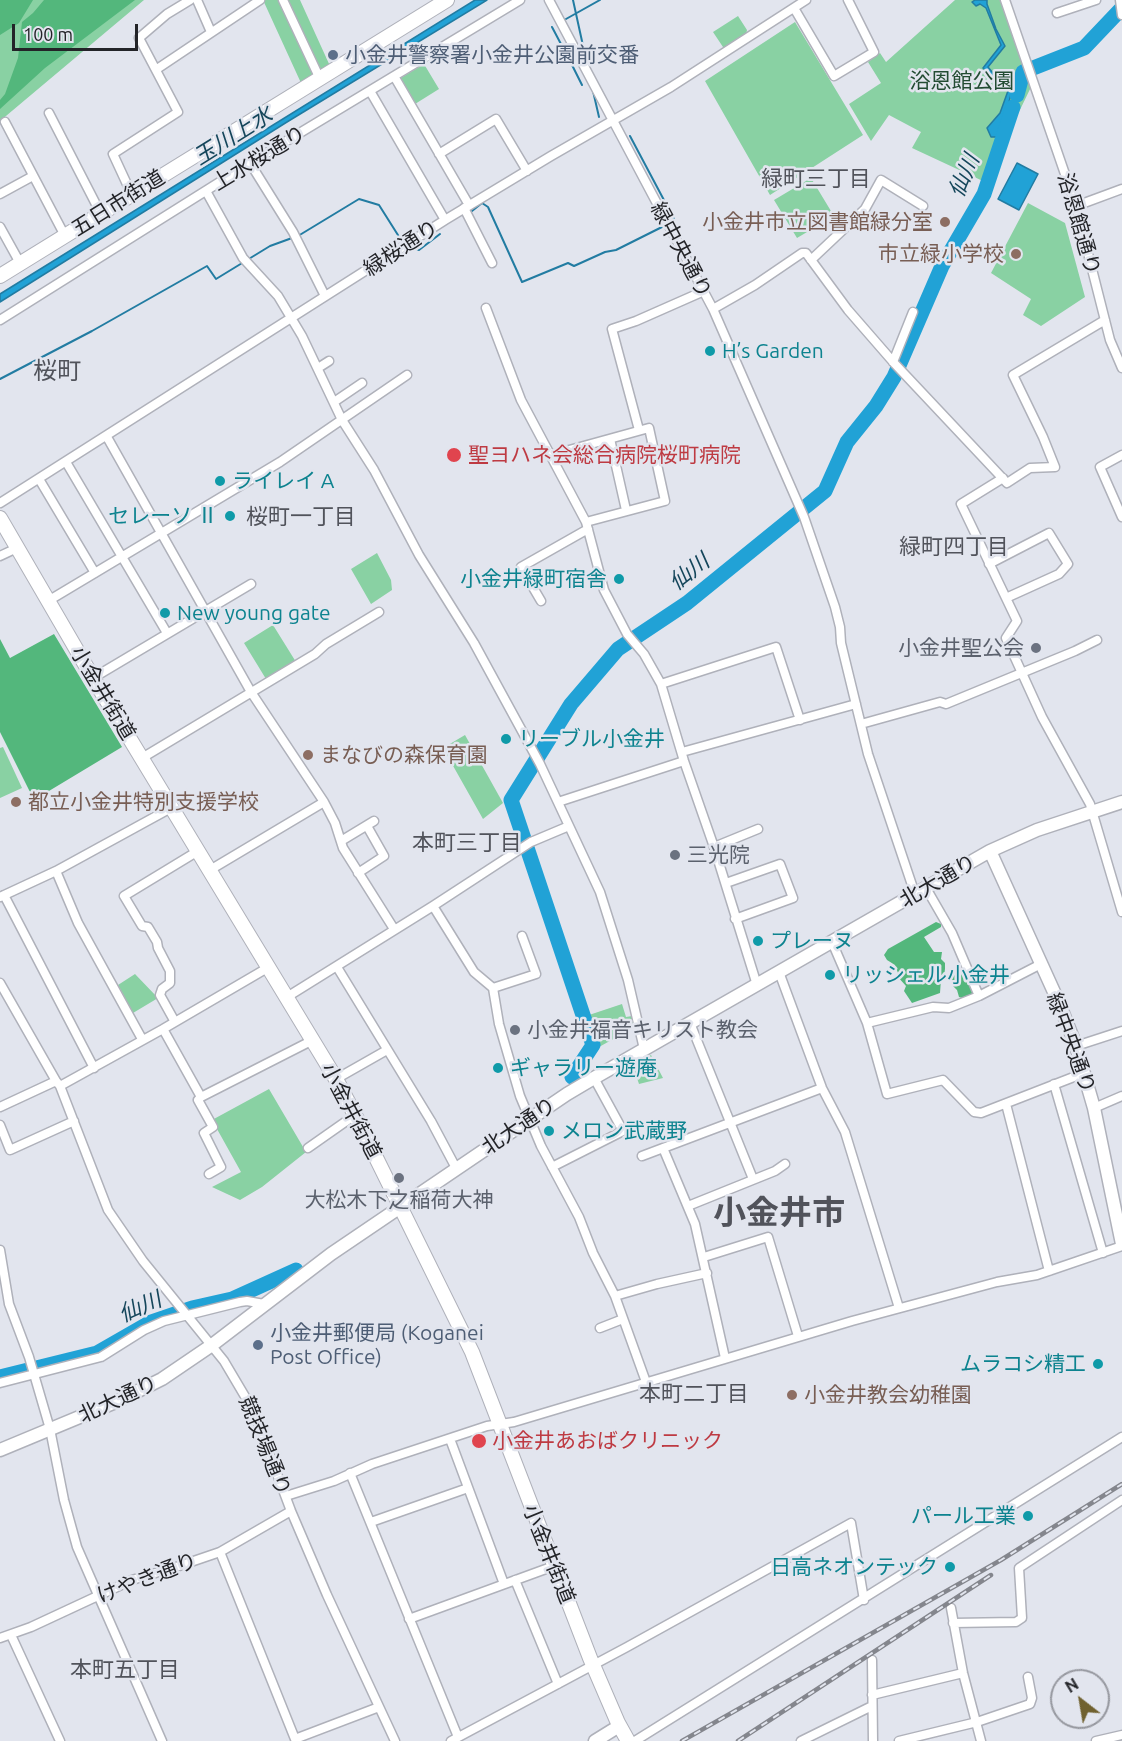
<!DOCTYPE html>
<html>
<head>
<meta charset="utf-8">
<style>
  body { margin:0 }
  #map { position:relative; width:1122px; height:1741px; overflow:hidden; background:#e2e5ee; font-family:Ubuntu,sans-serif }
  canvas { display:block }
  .north { position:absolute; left:1050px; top:1669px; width:60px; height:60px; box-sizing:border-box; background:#e2e5ee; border:2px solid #96989f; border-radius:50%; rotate:329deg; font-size:16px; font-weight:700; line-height:24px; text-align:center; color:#232428 }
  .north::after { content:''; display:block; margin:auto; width:21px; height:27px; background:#70612f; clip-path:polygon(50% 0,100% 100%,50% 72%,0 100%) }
  .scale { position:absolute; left:12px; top:24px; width:126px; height:27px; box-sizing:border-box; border:3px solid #232428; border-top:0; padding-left:8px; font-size:18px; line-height:21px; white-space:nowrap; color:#232428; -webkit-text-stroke:4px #e2e5ee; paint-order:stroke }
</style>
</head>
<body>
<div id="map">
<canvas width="1122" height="1741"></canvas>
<div class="north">N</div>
<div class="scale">100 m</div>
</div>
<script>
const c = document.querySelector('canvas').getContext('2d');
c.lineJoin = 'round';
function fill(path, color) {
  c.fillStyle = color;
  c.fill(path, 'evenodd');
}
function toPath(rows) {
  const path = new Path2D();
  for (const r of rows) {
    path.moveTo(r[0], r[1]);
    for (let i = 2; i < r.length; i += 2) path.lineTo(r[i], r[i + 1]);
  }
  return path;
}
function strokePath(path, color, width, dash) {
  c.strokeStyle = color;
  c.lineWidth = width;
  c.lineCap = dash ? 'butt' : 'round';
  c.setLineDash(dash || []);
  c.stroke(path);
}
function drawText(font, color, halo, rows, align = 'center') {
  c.font = font + ' Ubuntu,"Noto Sans JP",sans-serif';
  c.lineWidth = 5;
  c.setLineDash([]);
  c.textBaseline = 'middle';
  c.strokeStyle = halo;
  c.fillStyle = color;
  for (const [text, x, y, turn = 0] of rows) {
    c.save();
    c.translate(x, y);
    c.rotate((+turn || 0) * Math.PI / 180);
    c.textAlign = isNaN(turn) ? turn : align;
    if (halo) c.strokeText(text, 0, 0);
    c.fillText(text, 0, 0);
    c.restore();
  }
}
fill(toPath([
  [0,0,144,0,0,121],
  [263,0,300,0,330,66,301,83],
  [955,0,1003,0,1032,85,985,182,912,148,921,132,889,115,871,141,849,104,881,83,868,62,880,53,886,62],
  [738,16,747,30,746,35,727,48,723,47,713,32],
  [795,22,863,135,770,195,705,81],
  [424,64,439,89,415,104,399,79],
  [811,178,834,216,797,238,774,200],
  [1028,203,1065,223,1085,297,1041,326,1023,315,1031,299,991,273],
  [377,553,391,580,392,590,371,604,351,569],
  [273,625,296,662,266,679,244,643],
  [465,735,503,803,483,819,443,748],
  [3,747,22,788,0,798,0,748],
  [135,974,158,998,133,1013,118,985],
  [622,1004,626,1017,632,1016,635,1027,599,1047,589,1015],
  [651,1055,663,1078,639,1084,633,1066],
  [269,1089,306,1152,262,1187,240,1200,212,1187,241,1172,212,1120]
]), '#89d1a3');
fill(toPath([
  [0,0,33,0,19,23,0,35],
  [44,0,135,0,45,68,0,109,0,100,5,94,18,58,22,22,33,13],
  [54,634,122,747,34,800,0,732,0,639,10,658],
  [936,922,941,924,941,927,924,937,934,952,942,952,941,959,945,963,945,969,944,976,941,979,940,993,912,1003,904,991,906,986,897,976,898,973,895,965,887,960,884,955,888,949],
  [957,968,962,971,969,980,969,983,974,991,972,996,965,999,959,997,957,990,952,985,953,982,950,978,951,971]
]), '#53b77c');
const water = toPath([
  [475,0,487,0,287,122,0,302,0,294,475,0],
  [975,0,987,0,987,4,996,29,1005,46,988,67,997,78,1007,80,1012,88,1002,137,991,137,987,128,1000,113,1009,88,1005,83,996,82,983,68,1001,45,986,8,980,4,976,6,972,2,975,0],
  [1017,163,1038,174,1019,210,998,199,1017,163]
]);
fill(water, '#21a2d6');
strokePath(water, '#227ca2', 1.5);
strokePath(toPath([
  [573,0,587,64],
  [566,19,600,0],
  [552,27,562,46],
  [570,61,582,85],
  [593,91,599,117],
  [630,136,674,219],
  [472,211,482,203,488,207,522,282,568,263,574,266,605,252,616,250,662,227],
  [298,236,359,199,379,205,403,243],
  [410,246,419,250,440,234],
  [0,379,92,331,207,266,216,279,270,246,292,238]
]), '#227ca2', 2);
strokePath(toPath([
  [1017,95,1023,72,1084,48,1122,8],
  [572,1077,593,1045,511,800,571,704,618,649,687,603,825,491,847,442,876,406,894,377,942,266,984,194,1013,107],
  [0,1377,97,1353,151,1322,192,1308,232,1299,296,1270]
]), '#21a2d6', 15);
const street = toPath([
  [197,0,211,32],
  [283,0,320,79],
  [549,0,713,309,804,517,835,607,840,627,841,643,868,754,915,894],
  [1005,0,1076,206,1110,340,1122,368],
  [1120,0,1122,15],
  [794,8,834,76,874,52,848,0],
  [1057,13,1096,0],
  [157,69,260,0],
  [394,76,469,205],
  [370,91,445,220],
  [49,113,101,214],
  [5,122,65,236],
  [439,154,496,119,527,171],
  [250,163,293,232,325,296],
  [206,191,243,258,278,296,302,336,342,420,374,470,419,555,474,643,540,764,600,892,628,980,644,1049],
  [0,194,33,176],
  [132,195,113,154,178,112,139,38,167,14,190,0],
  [1076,206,1122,189],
  [464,208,492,263],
  [0,227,20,263],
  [811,260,865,209,881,180,923,206],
  [486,308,521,400,586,522,604,590,627,634,644,654,661,684,684,761,714,847,757,985],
  [713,309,755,285,802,253,806,253,848,310,895,364,1007,483,1030,468,1055,467,1043,437,1013,375,1105,320],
  [0,320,250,163,520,0],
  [893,362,913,312],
  [318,368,329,361],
  [334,402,362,383],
  [639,430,612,329,636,321,704,291],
  [107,437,251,692,324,802,335,823,343,848,394,929],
  [610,439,626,510],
  [551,455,649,428,665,501,586,522],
  [1122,455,1100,467,1122,517],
  [66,462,167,633],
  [1003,478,961,504,1017,621,1006,638,1042,717,1090,804,1122,912],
  [39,479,95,573],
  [0,503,445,220,551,156,671,87,806,0],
  [0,556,17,548],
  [989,564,1049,533,1068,564,1059,574,1006,598],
  [48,601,280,462,407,375],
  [541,601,521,567,588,529],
  [93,678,251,584],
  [661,684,776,647,800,720],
  [861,724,940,702,946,704,1075,651,1097,640],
  [682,752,856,704],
  [142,758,315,654,326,644,379,612],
  [558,802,684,761],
  [341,841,374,821],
  [714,847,758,829],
  [210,870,324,802],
  [56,871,78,923,142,1039],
  [358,873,384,856,367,826],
  [726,883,780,864,793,898,735,919],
  [926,888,952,933,979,996],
  [4,895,94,1068],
  [0,897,56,871,171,808],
  [433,906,474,972,493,988,499,1024,520,1096,541,1146,579,1217,593,1253,615,1296,646,1382],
  [832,942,867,1023,887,1094,943,1080,974,1112,981,1113,1084,1073],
  [337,967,431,1121,456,1168],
  [779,972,822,1088,845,1132,899,1308],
  [0,983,56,1081,60,1086,108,1210,143,1261,224,1361,253,1410,291,1511,327,1595,395,1741],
  [493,988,536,974,522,936],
  [287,997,433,906,531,842,569,826],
  [175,1022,160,995,162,989,170,983,170,971,158,948,157,942,148,927,142,926,124,896,198,851],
  [690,1023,753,1179],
  [867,1023,933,1007,949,1008,979,996,1041,964],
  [163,1029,201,1097,313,1040],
  [1076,1046,1122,1031],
  [336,1079,387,1050],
  [1054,1084,1103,1253],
  [60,1086,163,1029,269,967],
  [201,1097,198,1100,213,1127,204,1133,221,1167,209,1174],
  [1006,1104,1049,1271],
  [0,1107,56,1081],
  [1094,1108,1122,1096],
  [0,1125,10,1150,74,1121],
  [308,1148,355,1115],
  [663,1148,695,1224,725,1358],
  [642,1156,822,1088],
  [552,1167,623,1131,594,1078],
  [688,1206,775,1171,785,1164],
  [0,1250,9,1304,29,1357,50,1429,64,1500,77,1547,162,1741],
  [704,1257,768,1237,798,1336],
  [615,1296,657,1284,707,1273],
  [600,1328,623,1319],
  [0,1383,101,1357,144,1330,164,1321,240,1302,247,1301,264,1304],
  [450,1439,504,1584],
  [350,1473,458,1737],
  [286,1496,334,1481,372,1464,487,1426,514,1422,852,1321,997,1282,1037,1275,1122,1246],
  [371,1522,468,1488],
  [220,1552,295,1739,379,1707],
  [515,1580,558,1684],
  [951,1608,963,1673,981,1741],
  [409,1619,554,1566],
  [953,1623,1016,1622,1022,1618,1019,1568,1122,1500],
  [11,1635,60,1741],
  [0,1638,31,1627,132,1580,179,1566,220,1552,291,1511],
  [872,1660,873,1741],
  [872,1695,963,1673],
  [451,1741,627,1647,851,1523,864,1600],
  [635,1741,1122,1437],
  [801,1741,872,1706],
  [899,1741,977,1722,1030,1704,1032,1698,1028,1677],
  [1096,1741,1122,1735]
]);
const secondary = toPath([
  [990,851,1059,1003,1076,1046,1094,1108,1122,1244],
  [0,1450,118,1401,162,1379,212,1345,331,1254,567,1094,594,1078,990,851,1037,830,1122,802],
  [595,1741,616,1728,618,1723]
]);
const primary = toPath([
  [0,276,447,0],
  [0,518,93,678,336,1079,355,1115,472,1352,590,1658,618,1723,628,1741]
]);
strokePath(street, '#afb1ba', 11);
strokePath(secondary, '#afb1ba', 15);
strokePath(primary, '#afb1ba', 16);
strokePath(street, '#fff', 8);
strokePath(secondary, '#fff', 12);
strokePath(primary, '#fff', 14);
const rail = toPath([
  [682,1741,1001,1560,1122,1484],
  [738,1741,991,1575]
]);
strokePath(rail, '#84868d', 4.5);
strokePath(rail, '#e2e5ee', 2, [7]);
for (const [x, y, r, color] of [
  [333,55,6,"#5c6f8a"],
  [945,222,6,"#8d6e63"],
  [1016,254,6,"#8d6e63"],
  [710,351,6,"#0f9aa8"],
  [454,455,8,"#e0444e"],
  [220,481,6,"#0f9aa8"],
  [230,516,6,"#0f9aa8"],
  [619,579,6,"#0f9aa8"],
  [165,613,6,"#0f9aa8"],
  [1036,648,6,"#6b7280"],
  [506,739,6,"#0f9aa8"],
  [308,755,6,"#8d6e63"],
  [16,802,6,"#8d6e63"],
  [675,855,6,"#6b7280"],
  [758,941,6,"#0f9aa8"],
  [830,975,6,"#0f9aa8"],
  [515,1030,6,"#6b7280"],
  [498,1068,6,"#0f9aa8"],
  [549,1131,6,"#0f9aa8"],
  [399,1178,6,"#6b7280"],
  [258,1345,6,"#5c6f8a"],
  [1098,1364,6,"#0f9aa8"],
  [792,1395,6,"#8d6e63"],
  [479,1441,8,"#e0444e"],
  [1028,1516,6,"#0f9aa8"],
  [950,1567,6,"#0f9aa8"]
]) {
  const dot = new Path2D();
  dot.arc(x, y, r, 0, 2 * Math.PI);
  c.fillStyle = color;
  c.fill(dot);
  strokePath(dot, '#e2e5ee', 2);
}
drawText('21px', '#4e5e75', '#e2e5ee', [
  ["小金井警察署小金井公園前交番",345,55],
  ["小金井郵便局 (Koganei",270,1333],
  ["Post Office)",270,1357]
], 'left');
drawText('21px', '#234c33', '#e2e5ee', [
  ["浴恩館公園",962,81]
]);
drawText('21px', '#232428', '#e2e5ee', [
  ["上水桜通り",259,158,-31],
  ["五日市街道",118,203,-32],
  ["浴恩館通り",1079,224,74],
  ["緑桜通り",401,248,-33],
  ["緑中央通り",681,250,62],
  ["小金井街道",103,693,59],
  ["北大通り",938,881,-30],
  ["緑中央通り",1071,1043,70],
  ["小金井街道",351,1111,62],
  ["北大通り",519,1126,-34],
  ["北大通り",118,1399,-25],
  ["競技場通り",265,1446,68],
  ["小金井街道",549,1554,68],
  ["けやき通り",147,1578,-21]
]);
drawText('21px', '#785e54', '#e2e5ee', [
  ["小金井市立図書館緑分室",933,222,"right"],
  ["市立緑小学校",1004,254,"right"],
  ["まなびの森保育園",320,755],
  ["都立小金井特別支援学校",28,802],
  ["小金井教会幼稚園",804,1395]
], 'left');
drawText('21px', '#0d838f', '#e2e5ee', [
  ["H’s Garden",722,351],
  ["ライレイ A",232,481],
  ["セレーソ Ⅱ",218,516,"right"],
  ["小金井緑町宿舎",607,579,"right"],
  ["New young gate",177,613],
  ["リーブル小金井",518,739],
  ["プレーヌ",770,941],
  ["リッシェル小金井",842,975],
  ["ギャラリー遊庵",510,1068],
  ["メロン武蔵野",561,1131],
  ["ムラコシ精工",1086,1364,"right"],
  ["パール工業",1016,1516,"right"],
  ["日高ネオンテック",938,1567,"right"]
], 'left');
drawText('21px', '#be3a42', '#e2e5ee', [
  ["聖ヨハネ会総合病院桜町病院",468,455],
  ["小金井あおばクリニック",492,1441]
], 'left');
drawText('21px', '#5b616d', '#e2e5ee', [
  ["小金井聖公会",1024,648,"right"],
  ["三光院",687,855],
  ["小金井福音キリスト教会",527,1030],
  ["大松木下之稲荷大神",399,1200,"center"]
], 'left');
drawText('italic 22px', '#15465b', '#e2e5ee', [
  ["玉川上水",233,136,-32],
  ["仙川",964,176,-67],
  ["仙川",689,572,-38],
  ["仙川",140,1307,-24]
]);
drawText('22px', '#51535b', '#e2e5ee', [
  ["緑町三丁目",816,179],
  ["桜町一丁目",301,517],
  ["緑町四丁目",954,547],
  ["本町三丁目",467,843],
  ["本町二丁目",694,1394],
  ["本町五丁目",125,1670]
]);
drawText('24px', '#51535b', '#e2e5ee', [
  ["桜町",57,371]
]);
drawText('bold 33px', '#51535b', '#e2e5ee', [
  ["小金井市",779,1213]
]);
</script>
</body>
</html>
